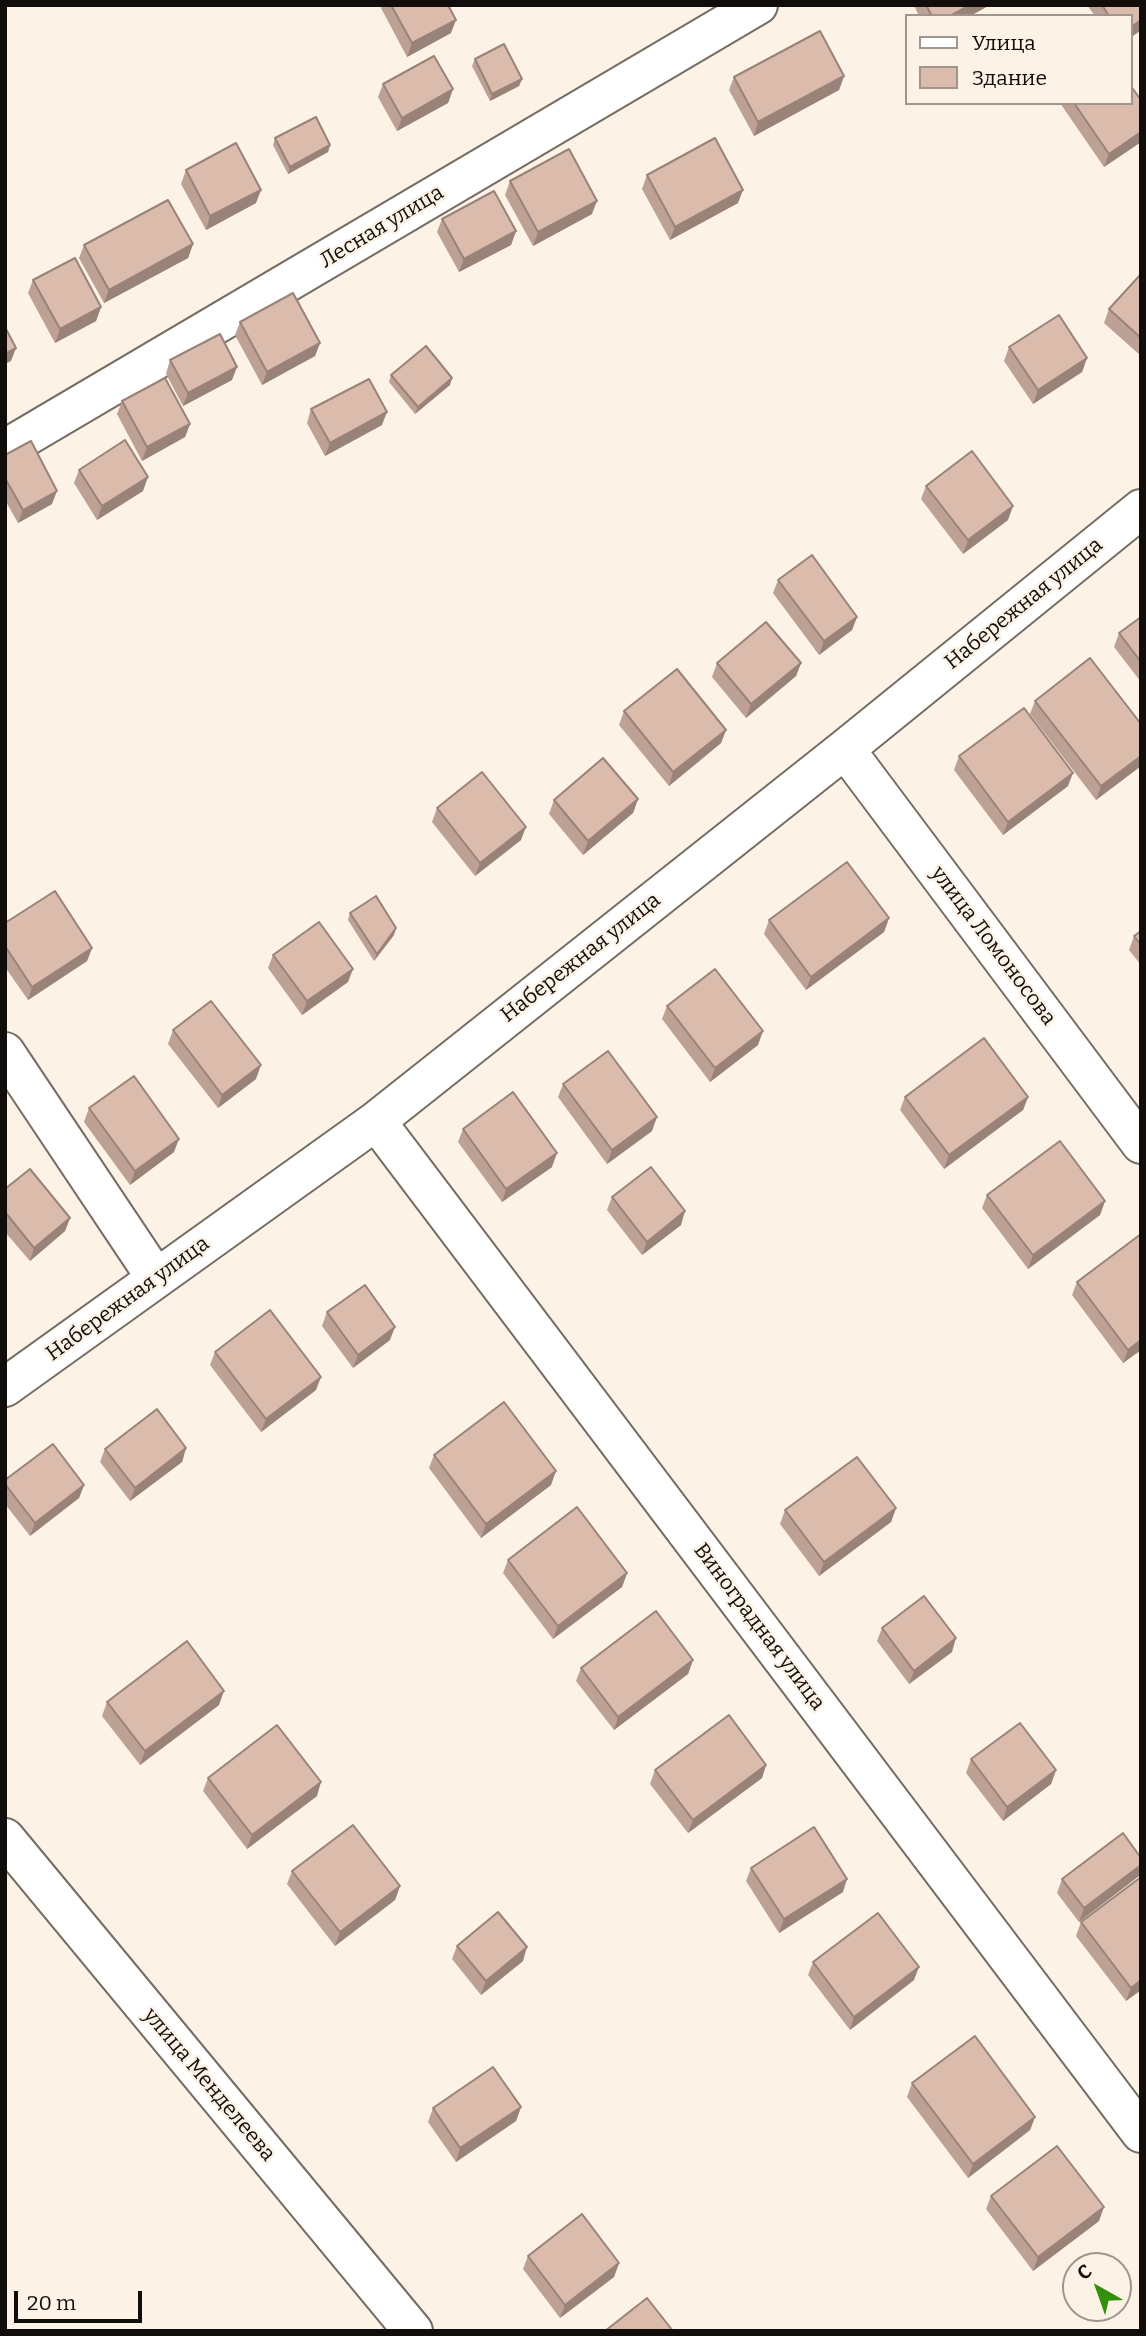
<!DOCTYPE html>
<html>
<head>
<meta charset="utf-8">
<style>
  body { margin:0 }
  #map { position:relative; width:1146px; height:2336px; overflow:hidden; background:#fcf2e6; font-family:Bitter,serif }
  canvas { display:block }
  .frame { position:absolute; inset:0; border:7px solid #110d0a; pointer-events:none }
  .legend { position:absolute; left:905px; top:14px; width:228px; height:91px; box-sizing:border-box; background:#fcf2e6; border:2px solid #9e968e; margin:0; padding:9px 12px; list-style:none; font-size:21px; color:#110d0a }
  .legend li { display:flex; align-items:center; gap:14px; height:35px }
  .legend b { width:35px; border:2px solid #9e968e }
  .north { position:absolute; left:1062px; top:2252px; width:70px; height:70px; box-sizing:border-box; background:#fcf2e6; border:2px solid #9e968e; border-radius:50%; rotate:320deg; font-size:19px; font-weight:700; line-height:28px; text-align:center; color:#110d0a }
  .north::after { content:''; display:block; margin:auto; width:24px; height:32px; background:#32910a; clip-path:polygon(50% 0,100% 100%,50% 72%,0 100%) }
  .scale { position:absolute; left:14px; top:2291px; width:128px; height:32px; box-sizing:border-box; border:4px solid #110d0a; border-top:0; padding-left:9px; font-size:21px; line-height:24px; white-space:nowrap; color:#110d0a; -webkit-text-stroke:5px #fcf2e6; paint-order:stroke }
</style>
</head>
<body>
<div id="map">
<canvas width="1146" height="2336"></canvas>
<div class="frame"></div>
<ul class="legend">
<li><b style="height:9px;background:#fff"></b>Улица</li>
<li><b style="height:19px;background:#dbbbac"></b>Здание</li>
</ul>
<div class="north">С</div>
<div class="scale">20 m</div>
</div>
<script>
const c = document.querySelector('canvas').getContext('2d');
c.lineJoin = 'round';
function toPath(rows) {
  const path = new Path2D();
  for (const r of rows) {
    path.moveTo(r[0], r[1]);
    for (let i = 2; i < r.length; i += 2) path.lineTo(r[i], r[i + 1]);
  }
  return path;
}
function strokePath(path, color, width, dash) {
  c.strokeStyle = color;
  c.lineWidth = width;
  c.lineCap = dash ? 'butt' : 'round';
  c.setLineDash(dash || []);
  c.stroke(path);
}
function fill(path, color) {
  c.fillStyle = color;
  c.fill(path, 'evenodd');
}
function drawText(font, color, halo, rows, align = 'center') {
  c.font = font + ' Bitter,serif';
  c.lineWidth = 5;
  c.setLineDash([]);
  c.textBaseline = 'middle';
  c.strokeStyle = halo;
  c.fillStyle = color;
  for (const [text, x, y, turn = 0] of rows) {
    c.save();
    c.translate(x, y);
    c.rotate((+turn || 0) * Math.PI / 180);
    c.textAlign = isNaN(turn) ? turn : align;
    if (halo) c.strokeText(text, 0, 0);
    c.fillText(text, 0, 0);
    c.restore();
  }
}
const street = toPath([
  [5,449,758,5],
  [845,749,1141,1144],
  [5,1052,156,1278],
  [376,1121,1141,2133],
  [5,1387,376,1121,845,749,1141,509],
  [5,1838,413,2331]
]);
strokePath(street, '#756c62', 42);
strokePath(street, '#fff', 38);
fill(toPath([
  [382,5,448,5,451,33,407,57,381,8],
  [914,5,990,5,970,16,919,16],
  [1087,5,1141,5,1141,30,1130,38,1130,16,1095,16],
  [475,59,522,79,519,86,490,101,472,66],
  [844,76,839,90,754,136,729,90,734,77],
  [383,84,453,89,448,103,397,131,378,97],
  [1141,100,1141,142,1104,167,1060,103,1130,103],
  [275,138,330,145,328,152,288,174,273,145],
  [186,170,256,203,206,230,181,184],
  [647,175,738,203,670,240,642,189],
  [510,181,592,214,533,246,505,195],
  [442,219,516,231,511,245,459,272,437,232],
  [193,244,188,258,104,303,79,258,84,245],
  [1141,274,1141,356,1104,323,1109,309],
  [33,280,101,307,96,321,55,343,28,293],
  [240,322,320,343,315,356,262,385,235,335],
  [1009,347,1087,358,1082,372,1033,404,1004,361],
  [170,360,232,380,183,406,166,374],
  [391,375,450,385,415,414,389,382],
  [122,401,190,424,185,437,142,461,117,414],
  [311,409,382,425,325,456,307,423],
  [5,455,52,504,18,523,5,500],
  [79,470,143,491,97,520,74,483],
  [926,486,1008,520,963,554,921,499],
  [778,580,857,617,852,630,819,655,773,593],
  [1141,617,1141,682,1114,647,1119,633],
  [717,663,801,663,796,676,746,718,712,677],
  [1035,701,1141,724,1141,766,1096,800,1030,714],
  [624,711,726,730,721,743,669,786,619,725],
  [959,756,1068,786,1003,835,954,770],
  [638,799,633,813,583,855,549,814,554,800],
  [437,808,521,840,475,876,432,822],
  [350,913,394,935,374,961,348,920],
  [889,918,884,932,806,990,764,934,769,920],
  [5,923,92,948,87,961,28,1000,5,967],
  [1141,931,1141,965,1129,950,1134,936],
  [273,955,348,982,302,1015,268,968],
  [667,1006,758,1045,710,1082,662,1019],
  [173,1030,256,1079,218,1108,168,1044],
  [563,1084,652,1131,607,1164,558,1097],
  [905,1097,1028,1097,1023,1110,944,1169,900,1110],
  [89,1108,174,1152,130,1185,84,1122],
  [463,1129,552,1167,502,1202,458,1142],
  [5,1189,70,1218,65,1231,30,1261,5,1232],
  [987,1195,1105,1201,1100,1215,1028,1269,982,1208],
  [612,1197,681,1225,642,1255,607,1210],
  [1141,1234,1141,1350,1123,1363,1072,1295,1077,1282],
  [327,1312,390,1340,353,1368,322,1326],
  [215,1352,316,1390,261,1432,210,1365],
  [186,1448,182,1462,130,1501,100,1462,105,1449],
  [434,1455,551,1485,481,1538,429,1468],
  [5,1480,84,1485,79,1498,30,1536,5,1504],
  [896,1508,891,1522,819,1576,780,1524,785,1510],
  [508,1560,627,1573,622,1587,553,1639,503,1573],
  [882,1628,952,1652,909,1684,877,1641],
  [693,1660,688,1674,614,1730,576,1681,581,1668],
  [107,1702,219,1705,140,1765,102,1716],
  [971,1759,1056,1770,1051,1784,1003,1821,966,1773],
  [766,1765,762,1778,688,1833,650,1784,655,1770],
  [208,1778,317,1796,247,1849,203,1791],
  [1141,1858,1141,1872,1139,1876,1079,1922,1057,1893,1062,1879],
  [751,1868,843,1892,779,1933,746,1881],
  [292,1871,400,1886,395,1900,335,1946,287,1884],
  [1141,1877,1141,1990,1126,2001,1076,1936,1081,1922],
  [457,1946,523,1961,481,1995,452,1959],
  [813,1962,914,1980,850,2030,808,1975],
  [912,2083,1035,2117,1030,2130,968,2178,907,2097],
  [521,2107,516,2121,456,2162,428,2122,433,2108],
  [991,2196,1099,2221,1033,2271,986,2209],
  [528,2256,619,2263,614,2277,560,2318,523,2269]
]), '#bca194');
fill(toPath([
  [970,5,990,5,970,16,950,16],
  [456,20,451,33,407,57,412,43],
  [1141,20,1141,30,1130,38,1130,28],
  [844,76,839,90,754,136,758,122],
  [522,79,519,86,490,101,492,94],
  [453,89,448,103,397,131,402,118],
  [1141,132,1141,142,1104,167,1109,154],
  [330,145,328,152,288,174,290,167],
  [261,190,256,203,206,230,210,216],
  [743,190,738,203,670,240,675,227],
  [597,201,592,214,533,246,538,232],
  [516,231,511,245,459,272,464,259],
  [193,244,188,258,104,303,109,290],
  [101,307,96,321,55,343,60,329],
  [320,343,315,356,262,385,267,372],
  [16,348,11,361,5,364,5,354],
  [1087,358,1082,372,1033,404,1038,390],
  [237,367,232,380,183,406,188,393],
  [452,378,450,385,415,414,418,407],
  [387,412,382,425,325,456,330,443],
  [190,424,185,437,142,461,147,447],
  [148,477,143,491,97,520,102,506],
  [57,491,52,504,18,523,23,510],
  [1013,506,1008,520,963,554,968,540],
  [857,617,852,630,819,655,824,641],
  [801,663,796,676,746,718,751,704],
  [726,730,721,743,669,786,673,772],
  [1141,756,1141,766,1096,800,1101,786],
  [1073,773,1068,786,1003,835,1008,822],
  [638,799,633,813,583,855,588,841],
  [526,827,521,840,475,876,480,863],
  [889,918,884,932,806,990,811,977],
  [396,928,394,935,374,961,377,954],
  [92,948,87,961,28,1000,32,987],
  [353,969,348,982,302,1015,307,1001],
  [763,1031,758,1045,710,1082,715,1068],
  [261,1065,256,1079,218,1108,222,1095],
  [1028,1097,1023,1110,944,1169,949,1155],
  [657,1117,652,1131,607,1164,612,1150],
  [179,1139,174,1152,130,1185,135,1171],
  [557,1153,552,1167,502,1202,506,1189],
  [1105,1201,1100,1215,1028,1269,1033,1255],
  [685,1211,681,1225,642,1255,647,1242],
  [70,1218,65,1231,30,1261,34,1248],
  [395,1327,390,1340,353,1368,358,1355],
  [1141,1340,1141,1350,1123,1363,1128,1350],
  [321,1377,316,1390,261,1432,266,1419],
  [186,1448,182,1462,130,1501,135,1488],
  [556,1471,551,1485,481,1538,486,1524],
  [84,1485,79,1498,30,1536,35,1523],
  [896,1508,891,1522,819,1576,824,1562],
  [627,1573,622,1587,553,1639,558,1626],
  [956,1638,952,1652,909,1684,914,1671],
  [693,1660,688,1674,614,1730,618,1717],
  [224,1691,219,1705,140,1765,145,1751],
  [766,1765,762,1778,688,1833,693,1820],
  [1056,1770,1051,1784,1003,1821,1007,1807],
  [321,1782,317,1796,247,1849,252,1835],
  [1141,1865,1139,1876,1079,1922,1084,1908],
  [847,1879,843,1892,779,1933,784,1919],
  [400,1886,395,1900,335,1946,340,1932],
  [527,1947,523,1961,481,1995,486,1981],
  [919,1967,914,1980,850,2030,854,2017],
  [1141,1980,1141,1990,1126,2001,1131,1988],
  [521,2107,516,2121,456,2162,460,2148],
  [1035,2117,1030,2130,968,2178,973,2164],
  [1104,2207,1099,2221,1033,2271,1038,2257],
  [619,2263,614,2277,560,2318,565,2305]
]), '#998378');
const building = toPath([
  [391,5,448,5,456,20,412,43,391,5],
  [926,5,970,5,950,16,932,16,926,5],
  [1102,5,1141,5,1141,20,1130,28,1130,16,1109,16,1102,5],
  [820,31,844,76,758,122,734,77,820,31],
  [504,44,522,79,492,94,475,59,504,44],
  [434,56,453,89,402,118,383,84,434,56],
  [1130,85,1141,100,1141,132,1109,154,1074,103,1130,103,1130,85],
  [316,117,330,145,290,167,275,138,316,117],
  [715,138,743,190,675,227,647,175,715,138],
  [236,143,261,190,210,216,186,170,236,143],
  [569,149,597,201,538,232,510,181,569,149],
  [494,191,516,231,464,259,442,219,494,191],
  [168,200,193,244,109,290,84,245,168,200],
  [75,258,101,307,60,329,33,280,75,258],
  [1141,274,1141,338,1109,309,1141,274],
  [293,293,320,343,267,372,240,322,293,293],
  [1059,315,1087,358,1038,390,1009,347,1059,315],
  [5,327,16,348,5,354,5,327],
  [220,334,237,367,188,393,170,360,220,334],
  [426,346,452,378,418,407,391,375,426,346],
  [165,378,190,424,147,447,122,401,165,378],
  [369,379,387,412,330,443,311,409,369,379],
  [125,440,148,477,102,506,79,470,125,440],
  [31,441,57,491,23,510,5,478,5,455,31,441],
  [972,451,1013,506,968,540,926,486,972,451],
  [812,555,857,617,824,641,778,580,812,555],
  [1141,617,1141,662,1119,633,1141,617],
  [766,622,801,663,751,704,717,663,766,622],
  [1090,658,1141,724,1141,756,1101,786,1035,701,1090,658],
  [677,669,726,730,673,772,624,711,677,669],
  [1024,708,1073,773,1008,822,959,756,1024,708],
  [603,758,638,799,588,841,554,800,603,758],
  [482,772,526,827,480,863,437,808,482,772],
  [847,862,889,918,811,977,769,920,847,862],
  [55,891,92,948,32,987,5,946,5,923,55,891],
  [376,896,396,928,377,954,350,913,376,896],
  [319,922,353,969,307,1001,273,955,319,922],
  [1141,931,1141,945,1134,936,1141,931],
  [715,969,763,1031,715,1068,667,1006,715,969],
  [211,1001,261,1065,222,1095,173,1030,211,1001],
  [984,1038,1028,1097,949,1155,905,1097,984,1038],
  [608,1051,657,1117,612,1150,563,1084,608,1051],
  [134,1076,179,1139,135,1171,89,1108,134,1076],
  [513,1092,557,1153,506,1189,463,1129,513,1092],
  [1060,1141,1105,1201,1033,1255,987,1195,1060,1141],
  [651,1167,685,1211,647,1242,612,1197,651,1167],
  [30,1169,70,1218,34,1248,5,1212,5,1189,30,1169],
  [1141,1234,1141,1340,1128,1350,1077,1282,1141,1234],
  [365,1285,395,1327,358,1355,327,1312,365,1285],
  [270,1310,321,1377,266,1419,215,1352,270,1310],
  [504,1402,556,1471,486,1524,434,1455,504,1402],
  [157,1409,186,1448,135,1488,105,1449,157,1409],
  [53,1444,84,1485,35,1523,5,1484,5,1480,53,1444],
  [857,1457,896,1508,824,1562,785,1510,857,1457],
  [577,1507,627,1573,558,1626,508,1560,577,1507],
  [924,1596,956,1638,914,1671,882,1628,924,1596],
  [656,1611,693,1660,618,1717,581,1668,656,1611],
  [187,1641,224,1691,145,1751,107,1702,187,1641],
  [729,1715,766,1765,693,1820,655,1770,729,1715],
  [1020,1723,1056,1770,1007,1807,971,1759,1020,1723],
  [277,1725,321,1782,252,1835,208,1778,277,1725],
  [353,1825,400,1886,340,1932,292,1871,353,1825],
  [814,1827,847,1879,784,1919,751,1868,814,1827],
  [1123,1833,1141,1858,1141,1865,1084,1908,1062,1879,1123,1833],
  [1141,1877,1141,1980,1131,1988,1081,1922,1141,1877],
  [498,1912,527,1947,486,1981,457,1946,498,1912],
  [878,1913,919,1967,854,2017,813,1962,878,1913],
  [975,2036,1035,2117,973,2164,912,2083,975,2036],
  [493,2067,521,2107,460,2148,433,2108,493,2067],
  [1057,2146,1104,2207,1038,2257,991,2196,1057,2146],
  [582,2214,619,2263,565,2305,528,2256,582,2214],
  [647,2298,673,2331,605,2331,647,2298]
]);
fill(building, '#dbbbac');
strokePath(building, '#998378', 2);
drawText('21px', '#110d0a', '#fcf2e6', [
  ["Лесная улица",382,227,-31],
  ["Набережная улица",1024,604,-39],
  ["улица Ломоносова",993,946,53],
  ["Набережная улица",581,958,-38],
  ["Набережная улица",128,1299,-36],
  ["Виноградная улица",759,1627,53],
  ["улица Менделеева",209,2085,50]
]);
</script>
</body>
</html>
